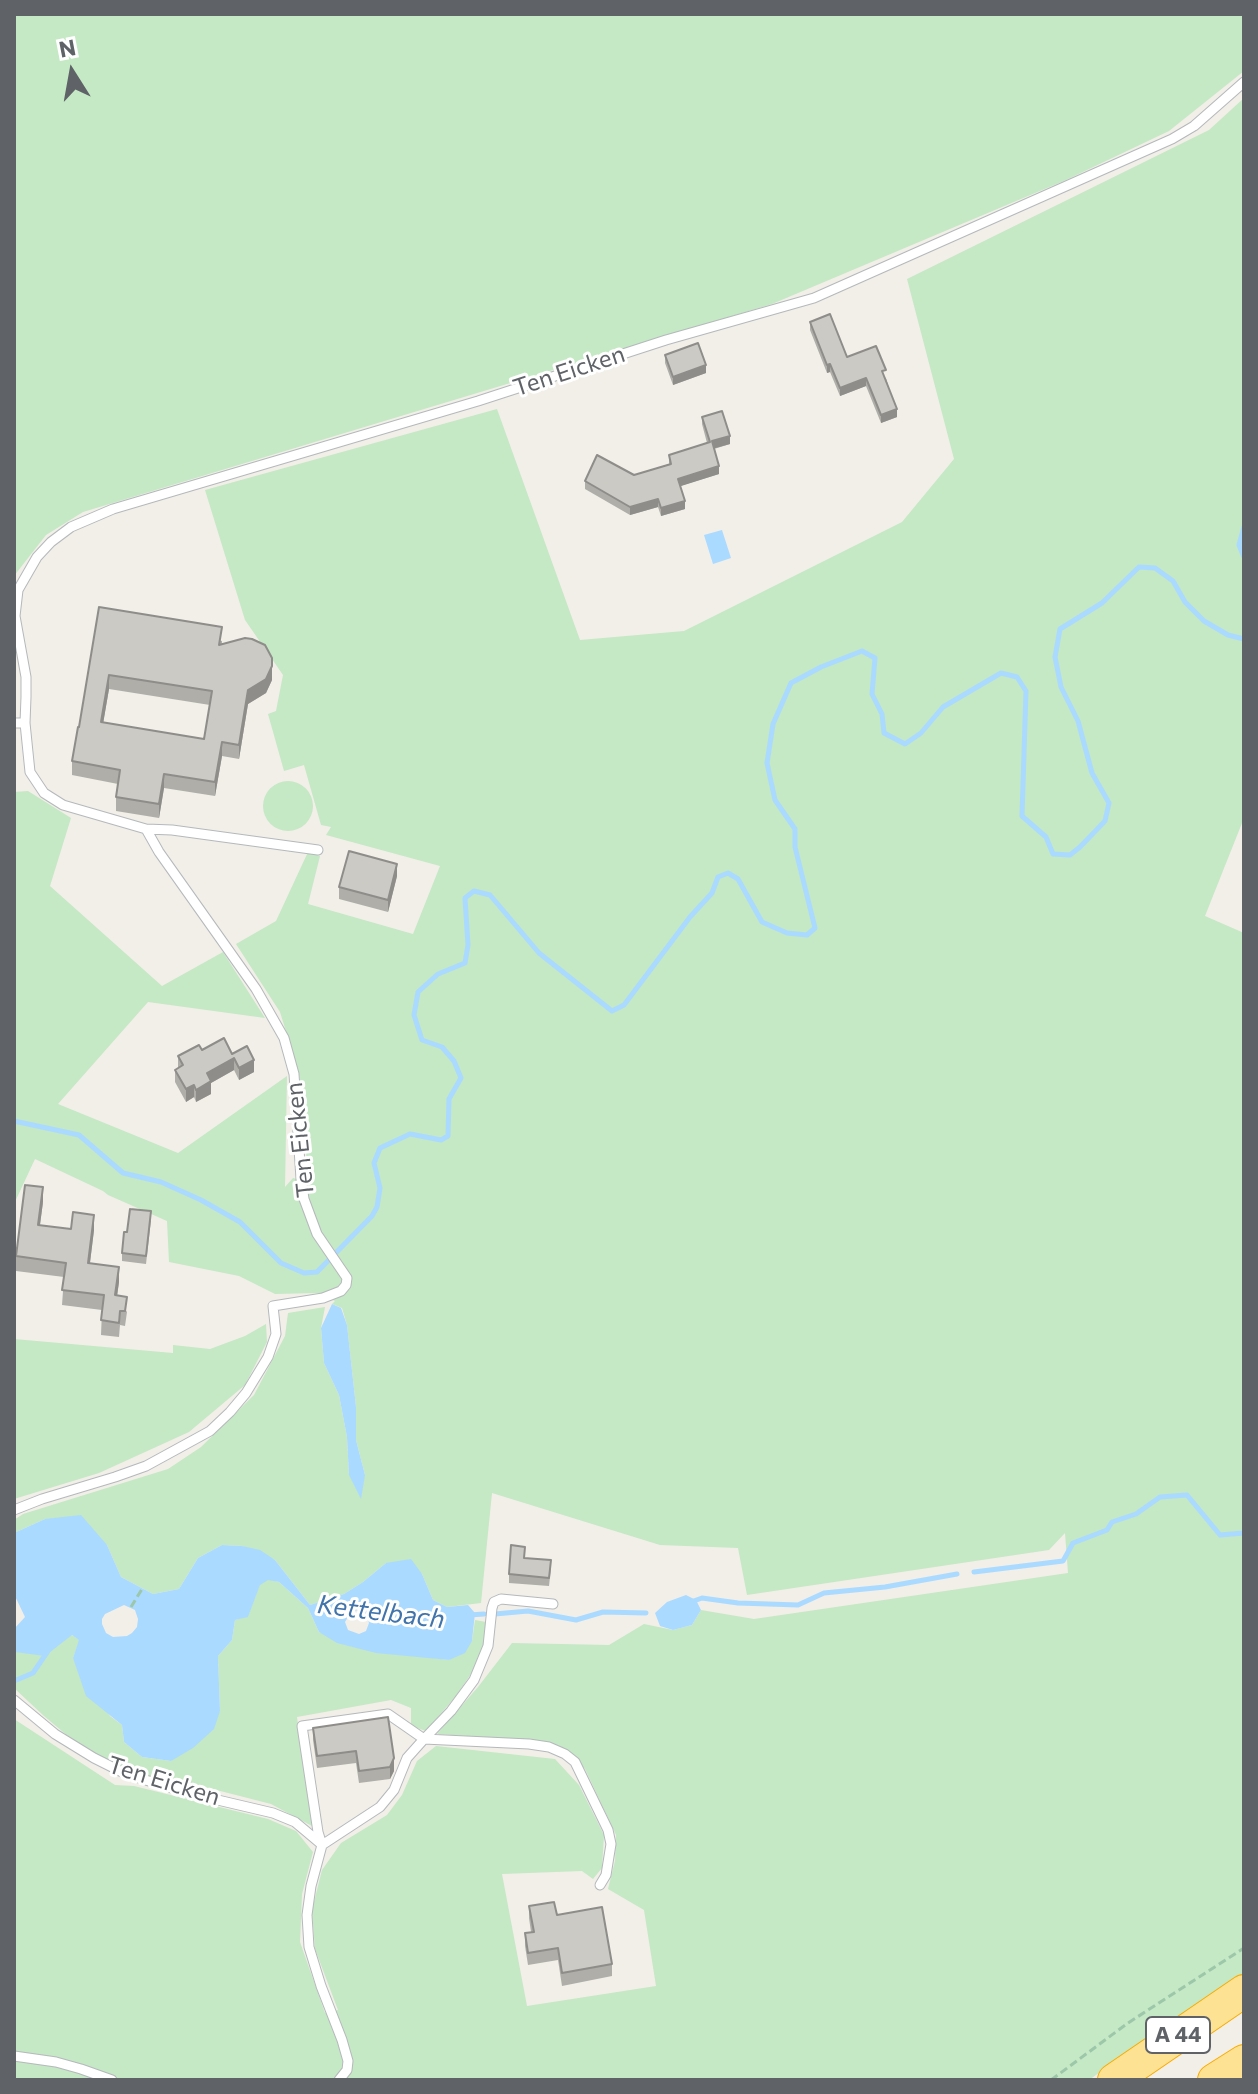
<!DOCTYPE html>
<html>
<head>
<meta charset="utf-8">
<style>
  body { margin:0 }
  #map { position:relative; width:1258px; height:2094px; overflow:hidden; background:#f1efe8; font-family:Commissioner,sans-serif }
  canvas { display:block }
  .frame { position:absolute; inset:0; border:16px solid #5f6368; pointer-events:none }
  .north { position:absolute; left:32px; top:32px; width:80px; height:80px; -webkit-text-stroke:6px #fff; paint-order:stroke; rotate:349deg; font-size:22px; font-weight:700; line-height:32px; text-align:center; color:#5f6368 }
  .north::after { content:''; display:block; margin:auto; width:28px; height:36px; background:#5f6368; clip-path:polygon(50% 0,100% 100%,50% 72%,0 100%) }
</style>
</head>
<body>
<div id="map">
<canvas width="1258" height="2094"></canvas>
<div class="frame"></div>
<div class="north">N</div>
</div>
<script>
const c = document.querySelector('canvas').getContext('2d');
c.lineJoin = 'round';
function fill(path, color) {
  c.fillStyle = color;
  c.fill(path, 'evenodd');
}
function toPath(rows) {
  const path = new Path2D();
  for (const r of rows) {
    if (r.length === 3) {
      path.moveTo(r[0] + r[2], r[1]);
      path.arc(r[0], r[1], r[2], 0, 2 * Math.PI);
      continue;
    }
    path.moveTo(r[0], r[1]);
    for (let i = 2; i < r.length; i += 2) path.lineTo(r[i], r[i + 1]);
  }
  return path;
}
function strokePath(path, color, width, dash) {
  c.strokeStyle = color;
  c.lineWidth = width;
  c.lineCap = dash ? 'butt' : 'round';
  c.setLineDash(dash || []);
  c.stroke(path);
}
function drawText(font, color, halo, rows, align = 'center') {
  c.font = font + ' Commissioner,sans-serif';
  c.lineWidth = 6;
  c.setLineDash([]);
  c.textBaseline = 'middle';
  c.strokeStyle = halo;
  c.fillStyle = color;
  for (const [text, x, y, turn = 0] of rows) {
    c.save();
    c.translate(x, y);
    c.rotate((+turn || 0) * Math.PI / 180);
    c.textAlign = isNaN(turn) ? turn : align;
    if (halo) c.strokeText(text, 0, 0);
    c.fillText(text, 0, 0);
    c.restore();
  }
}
fill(toPath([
  [14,14,1244,14,1244,71,1169,131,1066,180,772,304,83,512,46,535,14,576],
  [1244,98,1244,818,1205,916,1244,933,1244,1974,1177,2017,1089,2080,14,2080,14,1719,115,1785,134,1786,268,1819,296,1831,313,1852,302,1894,300,1942,325,2013,338,2010,315,1949,312,1910,322,1870,341,1843,387,1815,402,1795,417,1761,436,1746,555,1759,579,1785,604,1835,602,1868,593,1879,582,1871,502,1874,527,2006,656,1986,644,1910,608,1889,615,1861,616,1835,585,1769,568,1752,543,1741,437,1734,478,1687,512,1643,609,1645,644,1624,673,1630,692,1625,701,1610,754,1619,1068,1573,1065,1533,1049,1550,747,1595,738,1548,660,1545,492,1493,481,1603,447,1607,433,1600,422,1574,386,1563,363,1582,344,1594,310,1605,275,1560,242,1546,222,1545,198,1558,179,1589,153,1594,121,1577,107,1545,45,1519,14,1533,14,1520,23,1514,168,1469,201,1447,254,1395,285,1336,288,1313,325,1307,321,1328,324,1363,339,1395,347,1437,349,1475,365,1475,356,1440,356,1407,347,1325,342,1308,332,1304,335,1301,317,1293,275,1294,239,1276,169,1262,167,1221,108,1195,103,1191,35,1159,14,1204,14,792,28,791,71,818,50,886,162,986,223,952,265,1018,148,1002,58,1104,178,1153,287,1076,285,1187,293,1178,307,1182,305,1104,298,1070,280,1012,236,944,276,921,308,852,320,856,308,904,413,934,440,866,326,835,331,827,321,825,304,765,284,771,268,714,276,711,283,675,245,620,205,490,497,409,580,640,684,631,902,522,954,459,907,279,1209,130],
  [288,806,25],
  [266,1324,267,1342,245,1385,189,1432,99,1473,14,1499,14,1339,173,1353,173,1345,210,1349,245,1336],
  [268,1579,279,1582,308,1608,319,1632,426,1657,449,1660,472,1641,475,1620,486,1622,484,1644,475,1668,456,1696,426,1731,411,1726,411,1708,391,1700,297,1717,312,1826,271,1804,197,1785,174,1784,94,1758,44,1716,14,1688,14,1650,15,1652,72,1635,80,1640,73,1658,110,1716,122,1725,124,1742,142,1757,171,1761,220,1711,218,1656,232,1640,235,1620,248,1616,260,1584]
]), '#c5e8c5');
fill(toPath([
  [722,530,731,558,713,564,704,535],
  [332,1304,341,1308,347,1325,356,1407,356,1440,365,1475,361,1499,349,1475,347,1437,339,1395,324,1363,321,1328],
  [81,1515,107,1545,121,1577,153,1594,179,1589,198,1558,222,1545,242,1546,260,1550,275,1560,310,1605,344,1594,363,1582,386,1563,411,1559,422,1574,433,1600,447,1607,468,1605,475,1613,472,1641,465,1653,449,1660,376,1653,337,1643,319,1632,308,1608,279,1582,268,1580,260,1585,248,1617,235,1620,232,1640,218,1656,220,1711,214,1729,193,1748,171,1761,142,1757,124,1742,122,1725,86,1696,73,1658,79,1640,72,1635,45,1656,15,1652,14,1650,14,1629,25,1617,14,1594,14,1533,45,1519],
  [124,1605,135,1610,138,1619,137,1627,132,1633,127,1636,113,1637,106,1633,102,1624,102,1619,105,1614],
  [358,1610,367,1616,369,1623,366,1631,359,1634,348,1630,345,1622,351,1612],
  [686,1595,696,1600,701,1610,692,1625,673,1630,660,1626,655,1613,667,1602]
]), '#aadaff');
strokePath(toPath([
  [1244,527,1239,545,1244,557],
  [14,1121,79,1135,123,1173,161,1182,201,1200,240,1222,281,1263,304,1273,317,1272,372,1216,377,1207,380,1188,374,1163,380,1148,410,1134,441,1140,448,1136,449,1099,461,1078,454,1061,442,1047,422,1040,414,1015,418,992,438,974,465,963,468,945,465,898,474,891,490,895,539,953,612,1011,624,1005,690,917,712,893,718,877,728,873,738,879,762,922,787,933,807,935,815,928,795,847,795,829,775,800,767,763,773,724,791,683,821,667,862,651,875,658,872,694,882,714,884,733,905,744,921,733,943,707,1001,673,1017,677,1026,691,1022,816,1046,837,1053,854,1070,855,1080,847,1105,821,1109,803,1092,773,1078,721,1061,687,1055,657,1060,629,1102,603,1139,567,1155,568,1173,581,1185,602,1204,621,1228,635,1244,639],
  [974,1572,1063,1561,1073,1543,1107,1530,1112,1522,1136,1514,1160,1497,1187,1495,1220,1535,1244,1533],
  [691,1602,702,1598,738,1603,798,1605,824,1593,885,1587,957,1574],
  [495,1614,528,1611,576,1620,603,1612,646,1613],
  [469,1615,484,1614],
  [14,1681,33,1673,48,1651]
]), '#aadaff', 5);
const lane = toPath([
  [14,723,25,723,26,697,26,677,15,616,18,590,37,557,51,542,71,527,113,509,478,401,666,340,814,298,1172,139,1194,126,1244,82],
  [25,723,30,772,44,793,63,805,146,829,172,830,318,850],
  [14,1510,42,1499,115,1477,146,1466,210,1431,230,1412,246,1393,268,1357,276,1334,273,1306,323,1298,341,1291,346,1285,347,1278,317,1234,304,1199,301,1179,294,1074,284,1038,256,989,159,852,146,829],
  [14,1700,55,1734,94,1758,126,1774,188,1793,273,1813,295,1822,320,1843],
  [322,1845,318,1832,302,1726,388,1714,424,1739,451,1711,474,1680,488,1646,492,1608,494,1602,501,1599,553,1604],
  [14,2056,56,2062,81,2069,112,2080],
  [339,2080,347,2070,348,2061,342,2040,321,1986,309,1947,307,1915,311,1886,322,1845,380,1807,394,1790,407,1758,424,1739,529,1744,549,1747,565,1754,575,1762,608,1830,611,1844,606,1875,600,1885]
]);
const highway = toPath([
  [1114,2080,1244,1991],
  [1214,2080,1244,2061]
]);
strokePath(lane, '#b5b8bc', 11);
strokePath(highway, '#f9ab00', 34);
strokePath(toPath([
  [131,1607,142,1589],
  [1051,2080,1128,2023,1244,1948]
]), '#9cc7a9', 3, [8, 4]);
strokePath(lane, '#fff', 9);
strokePath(highway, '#fde293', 32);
fill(toPath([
  [810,322,847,357,886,378,897,417,881,423,866,386,840,396,830,372,827,373,810,330],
  [665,355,706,373,673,385,665,363],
  [702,417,730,444,714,449,719,474,680,486,685,509,661,516,658,507,630,515,585,489,585,481,634,475,669,464,669,455,707,443,702,424],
  [99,607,222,641,222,645,272,680,266,693,248,704,239,759,222,756,215,796,164,788,159,818,116,811,116,797,118,784,72,775,72,761,79,727],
  [109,689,210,705,204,739,103,723],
  [397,876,388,912,339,899,339,887],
  [202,1050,232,1054,254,1072,239,1080,234,1070,211,1083,211,1094,196,1102,194,1097,186,1102,175,1082,175,1070,178,1068,178,1056],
  [43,1202,40,1225,71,1229,94,1230,90,1263,119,1282,117,1296,127,1312,125,1326,120,1325,119,1337,101,1335,102,1310,62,1305,64,1277,16,1271,16,1256],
  [151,1220,146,1264,122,1261,122,1253,127,1232],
  [525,1558,551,1568,549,1586,509,1583,509,1574],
  [388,1717,394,1771,390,1779,359,1783,356,1763,317,1768,313,1740,313,1728],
  [529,1906,557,1915,612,1964,612,1976,562,1986,558,1960,528,1965,525,1946,525,1933,531,1932,529,1918]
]), '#afaea9');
fill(toPath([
  [830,364,830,372,827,373,827,365],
  [706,365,706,373,673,385,673,377],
  [866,378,866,386,840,396,840,388],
  [897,409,897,417,881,423,881,415],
  [730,436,730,444,712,449,712,441],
  [719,466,719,474,678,487,678,479],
  [658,499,658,507,630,515,630,507],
  [685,501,685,509,661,516,661,508],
  [272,666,272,680,266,693,248,704,239,759,239,745,248,690],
  [109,675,109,689,101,736,101,722],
  [222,742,222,756,215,796,215,782],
  [164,774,164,788,159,818,159,804],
  [397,864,397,876,388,912,388,900],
  [234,1058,234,1070,211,1083,211,1094,196,1102,196,1090,207,1073],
  [254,1060,254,1072,239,1080,239,1068],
  [194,1085,194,1097,186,1102,186,1089],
  [43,1187,43,1202,38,1239,38,1225],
  [94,1215,94,1230,88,1278,88,1263],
  [119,1267,119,1282,115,1310,115,1295],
  [394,1758,394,1771,390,1779,390,1767]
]), '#8f8d8a');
const building = toPath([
  [830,314,847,357,876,346,886,370,882,371,897,409,881,415,866,378,840,388,830,364,827,365,810,322,830,314],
  [698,343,706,365,673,377,665,355,698,343],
  [722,411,730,436,712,441,719,466,678,479,685,501,661,508,658,499,630,507,585,481,597,455,634,475,671,464,669,455,710,442,702,417,722,411],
  [99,607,222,627,219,645,245,638,252,639,265,645,272,658,272,666,266,679,248,690,239,745,222,742,215,782,164,774,159,804,116,797,120,770,72,761,78,727,79,727,99,607],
  [109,675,212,691,204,739,101,722,109,675],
  [349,851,397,864,388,900,339,887,349,851],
  [224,1038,232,1054,247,1046,254,1060,239,1068,234,1058,207,1073,211,1081,196,1090,194,1085,186,1089,175,1070,183,1065,178,1056,199,1045,202,1050,224,1038],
  [25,1185,43,1187,38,1225,71,1229,73,1212,94,1215,88,1263,119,1267,115,1295,127,1297,125,1311,120,1311,119,1323,101,1320,104,1295,62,1290,66,1263,16,1256,25,1185],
  [130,1209,151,1211,146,1256,122,1253,124,1232,127,1232,130,1209],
  [511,1545,525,1547,524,1558,551,1560,549,1578,509,1574,511,1545],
  [388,1717,394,1758,390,1767,359,1771,356,1751,317,1756,313,1728,388,1717],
  [554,1902,557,1915,602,1907,612,1964,562,1973,558,1948,528,1953,525,1933,534,1932,529,1906,554,1902]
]);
fill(building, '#cccac5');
strokePath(building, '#8f8d8a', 2);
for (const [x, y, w] of [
  [1178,2035,64]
]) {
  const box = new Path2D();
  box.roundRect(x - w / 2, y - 18, w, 36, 6);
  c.fillStyle = '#fff';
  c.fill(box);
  strokePath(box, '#5f6368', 2);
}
drawText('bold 22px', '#5f6368', null, [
  ["A 44",1178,2035]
]);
drawText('24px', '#5f6368', '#fff', [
  ["Ten Eicken",569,371,-18],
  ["Ten Eicken",300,1140,-96],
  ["Ten Eicken",164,1781,17]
]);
drawText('italic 26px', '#4174aa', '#fff', [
  ["Kettelbach",381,1612,7]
]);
</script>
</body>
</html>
